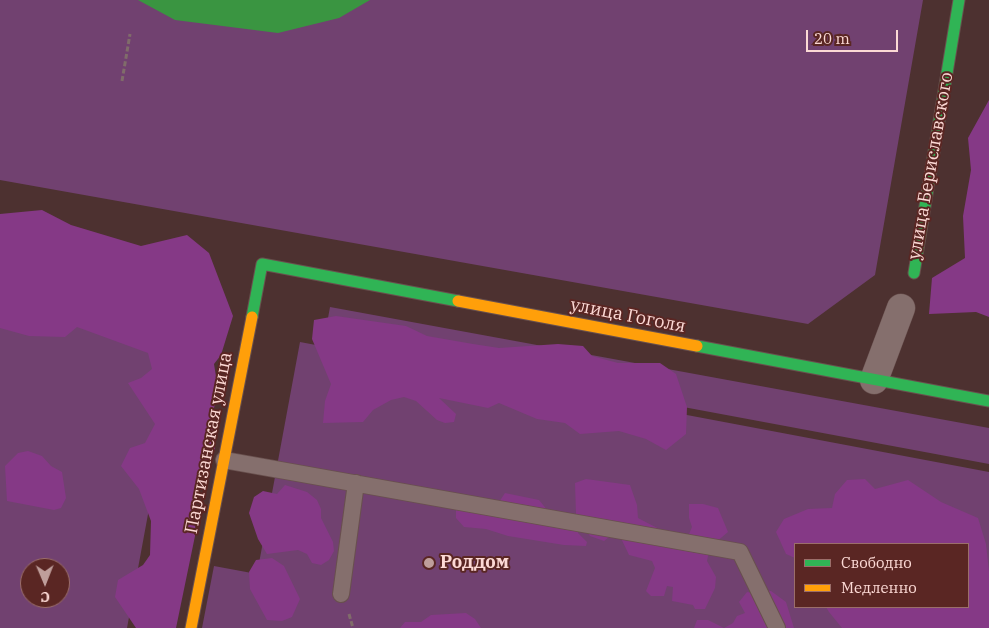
<!DOCTYPE html>
<html>
<head>
<meta charset="utf-8">
<style>
  body { margin:0 }
  #map { position:relative; width:989px; height:628px; overflow:hidden; background:#4d3130; font-family:"IBM Plex Serif",serif }
  canvas { display:block }
  .legend { position:absolute; left:794px; top:543px; width:175px; height:65px; box-sizing:border-box; background:#5a2623; border:1px solid #9b6e6a; margin:0; padding:6px 9px; list-style:none; font-size:15px; color:#fcd9d5 }
  .legend li { display:flex; align-items:center; gap:10px; height:25px }
  .legend b { width:25px; border:1px solid #9b6e6a }
  .north { position:absolute; left:20px; top:558px; width:50px; height:50px; box-sizing:border-box; background:#5a2623; border:1px solid #9b6e6a; border-radius:50%; rotate:179deg; font-size:14px; font-weight:700; line-height:20px; text-align:center; color:#fcd9d5 }
  .north::after { content:''; display:block; margin:auto; width:18px; height:22px; background:#bf9e9b; clip-path:polygon(50% 0,100% 100%,50% 72%,0 100%) }
  .scale { position:absolute; left:806px; top:30px; width:92px; height:22px; box-sizing:border-box; border:2px solid #fcd9d5; border-top:0; padding-left:6px; font-size:15px; line-height:18px; white-space:nowrap; color:#fcd9d5; -webkit-text-stroke:4px #5a2623; paint-order:stroke }
</style>
</head>
<body>
<div id="map">
<canvas width="989" height="628"></canvas>
<ul class="legend">
<li><b style="height:6px;background:#30b455"></b>Свободно</li>
<li><b style="height:6px;background:#ff9f0a"></b>Медленно</li>
</ul>
<div class="north">С</div>
<div class="scale">20 m</div>
</div>
<script>
const c = document.querySelector('canvas').getContext('2d');
c.lineJoin = 'round';
function fill(path, color) {
  c.fillStyle = color;
  c.fill(path, 'evenodd');
}
function toPath(rows) {
  const path = new Path2D();
  for (const r of rows) {
    path.moveTo(r[0], r[1]);
    for (let i = 2; i < r.length; i += 2) path.lineTo(r[i], r[i + 1]);
  }
  return path;
}
function strokePath(path, color, width, dash) {
  c.strokeStyle = color;
  c.lineWidth = width;
  c.lineCap = dash ? 'butt' : 'round';
  c.setLineDash(dash || []);
  c.stroke(path);
}
function drawText(font, color, halo, rows, align = 'center') {
  c.font = font + ' "IBM Plex Serif",serif';
  c.lineWidth = 4;
  c.setLineDash([]);
  c.textBaseline = 'middle';
  c.strokeStyle = halo;
  c.fillStyle = color;
  for (const [text, x, y, turn = 0] of rows) {
    c.save();
    c.translate(x, y);
    c.rotate((+turn || 0) * Math.PI / 180);
    c.textAlign = isNaN(turn) ? turn : align;
    if (halo) c.strokeText(text, 0, 0);
    c.fillText(text, 0, 0);
    c.restore();
  }
}
fill(toPath([
  [0,0,923,0,875,275,808,324,0,180],
  [0,285,184,319,127,628,0,628],
  [30,568,60,568,60,598,30,598],
  [330,307,989,428,989,464,324,340],
  [300,342,989,472,989,628,202,628,214,566,257,574],
  [795,544,968,544,968,607,795,607]
]), '#714170');
fill(toPath([
  [989,100,989,317,976,312,929,314,932,278,965,258,963,216,971,170,968,138],
  [42,210,71,225,141,246,187,235,209,253,233,316,221,355,214,364,218,389,214,408,215,449,200,476,196,498,195,536,176,628,136,628,115,597,118,580,143,565,150,555,151,521,139,489,121,466,130,448,145,443,155,424,128,383,141,378,152,369,148,353,77,327,65,337,29,336,0,328,0,214],
  [336,316,406,326,427,336,473,344,499,348,558,344,583,346,592,356,618,363,660,363,676,374,687,407,686,434,666,450,646,439,619,431,580,434,565,423,537,419,499,403,488,408,439,398,456,414,454,422,445,423,437,420,416,401,404,397,391,400,373,410,363,422,323,423,325,401,331,384,312,339,314,320],
  [28,451,42,456,51,466,62,472,66,498,61,508,54,510,7,501,5,466,18,453],
  [586,479,630,485,637,505,638,518,665,532,682,535,689,534,692,527,689,518,689,504,703,504,718,508,728,532,716,542,708,556,707,561,716,577,715,588,705,609,695,609,693,605,672,601,673,587,667,586,664,596,651,596,646,591,655,568,652,561,629,555,619,534,609,537,604,541,590,536,585,528,577,528,578,533,587,542,586,546,564,545,508,536,486,529,464,527,456,518,456,507,499,502,505,493,539,500,548,511,565,516,576,514,575,483],
  [865,479,875,489,908,480,941,502,978,518,986,544,989,571,989,628,842,628,829,612,826,607,968,607,968,544,795,544,795,558,786,554,776,532,784,519,808,509,832,508,835,494,847,480],
  [285,485,307,492,317,500,321,509,321,518,333,542,334,551,329,560,321,565,312,563,307,554,298,550,267,554,258,539,249,513,254,497,263,491,277,494],
  [272,558,284,566,300,599,292,617,282,621,267,620,250,589,249,572,256,560],
  [761,590,771,591,786,602,794,628,694,628,697,620,708,620,724,628,733,623,737,616,745,613,739,602,747,592,754,593],
  [466,613,475,619,481,628,400,628,405,622,421,622,431,615]
]), '#853986');
fill(toPath([
  [138,0,370,0,339,18,278,33,175,20]
]), '#3a9541');
const lane = toPath([
  [224,460,740,552,777,628],
  [341,594,356,483]
]);
const street = toPath([
  [874,380,901,308]
]);
const fast = toPath([
  [914,273,959,0],
  [252,317,262,264,458,301],
  [697,346,989,401]
]);
const slow = toPath([
  [458,301,697,346],
  [191,628,252,317]
]);
strokePath(lane, '#69504e', 18);
strokePath(street, '#69504e', 29);
strokePath(fast, '#69504e', 13);
strokePath(slow, '#69504e', 13);
strokePath(toPath([
  [122,81,130,34],
  [349,614,353,628]
]), '#806c6a', 3, [5, 2.5]);
strokePath(lane, '#856f6d', 16);
strokePath(street, '#856f6d', 28);
strokePath(fast, '#30b455', 11);
strokePath(slow, '#ff9f0a', 11);
for (const [x, y, r, color] of [
  [429,563,6,"#bf9e9b"]
]) {
  const dot = new Path2D();
  dot.arc(x, y, r, 0, 2 * Math.PI);
  c.fillStyle = color;
  c.fill(dot);
  strokePath(dot, '#5a2623', 2);
}
drawText('18px', '#fcd9d5', '#5a2623', [
  ["улица Бериславского",931,166,-80],
  ["улица Гоголя",628,316,11],
  ["Партизанская улица",209,443,-79]
]);
drawText('bold 18px', '#fcd9d5', '#5a2623', [
  ["Роддом",440,563]
], 'left');
</script>
</body>
</html>
